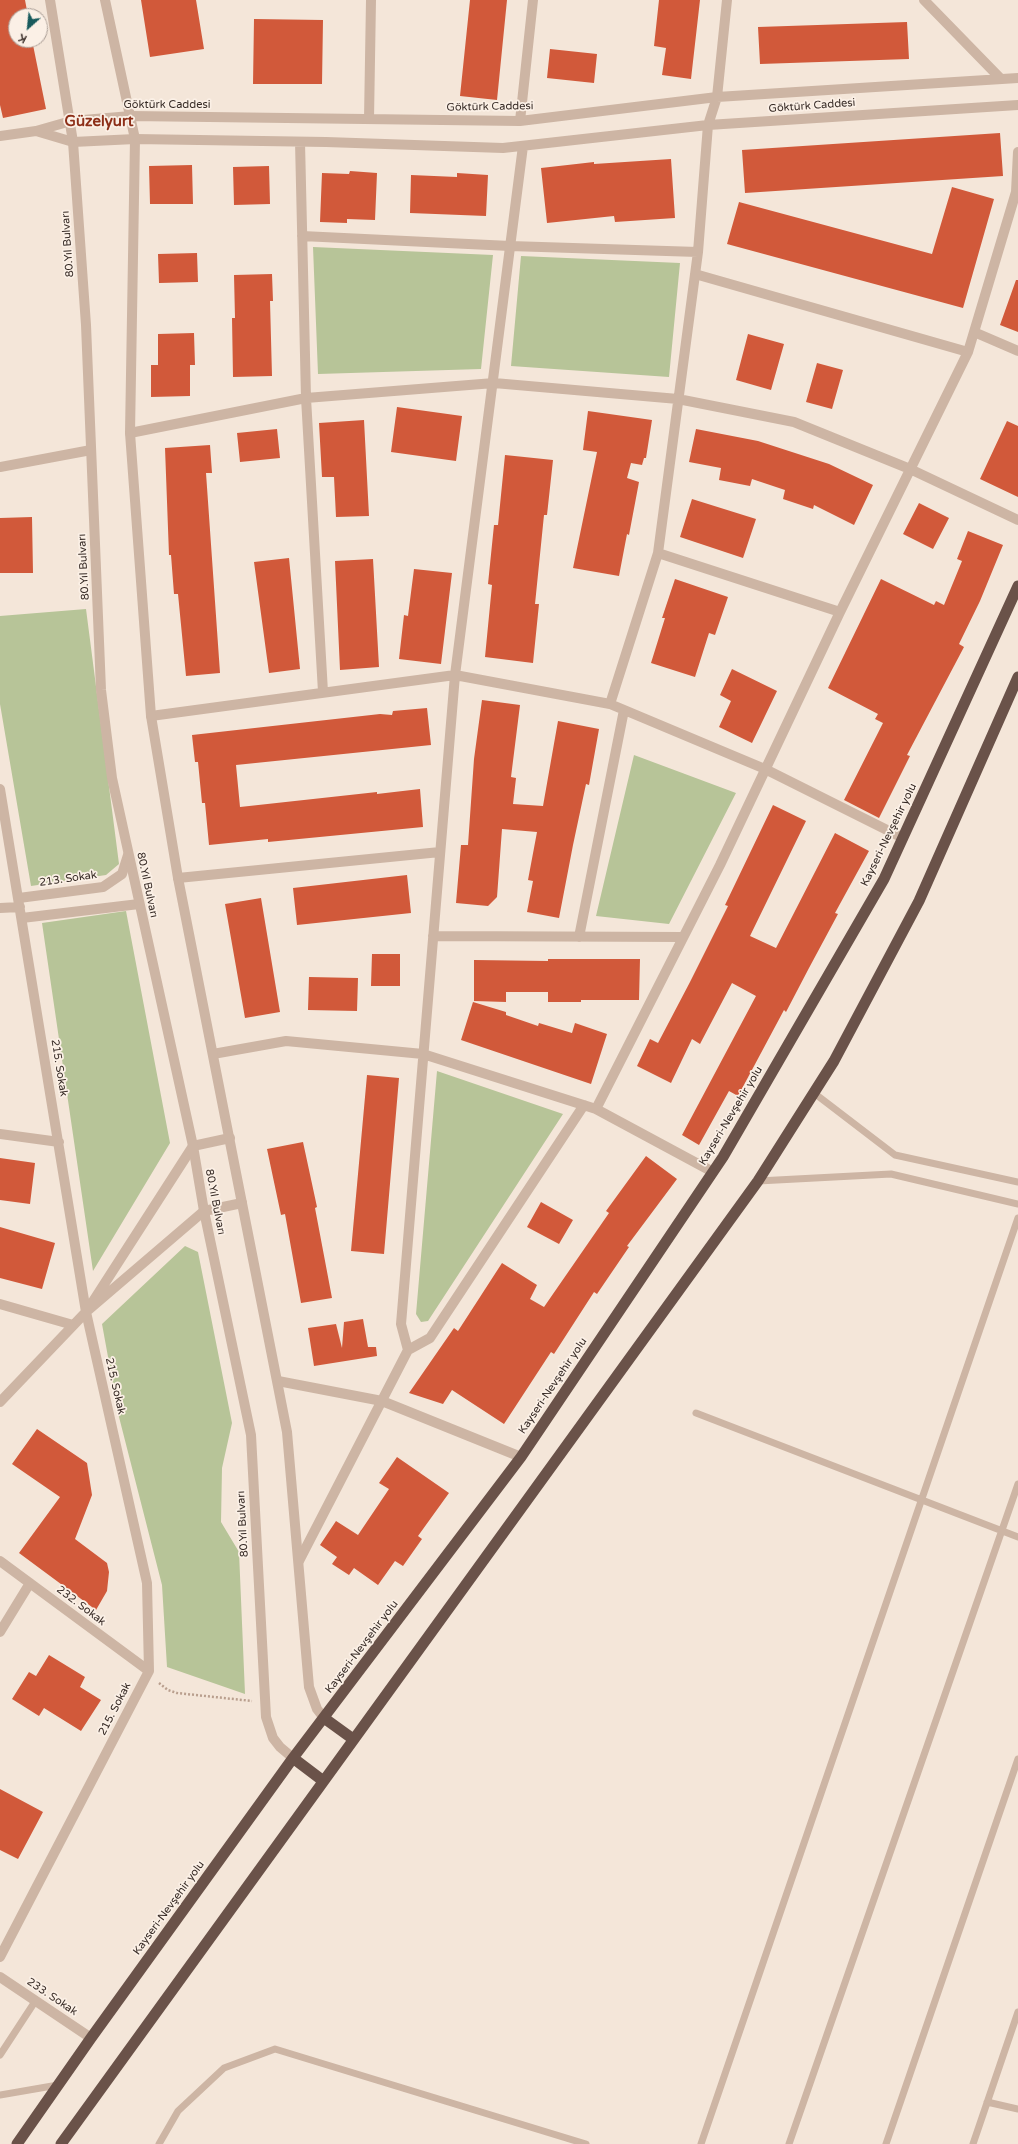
<!DOCTYPE html>
<html>
<head>
<meta charset="utf-8">
<style>
  body { margin:0 }
  #map { position:relative; width:1018px; height:2144px; overflow:hidden; background:#f4e6d9; font-family:"Varela Round",sans-serif }
  canvas { display:block }
  .north { position:absolute; left:8px; top:8px; width:40px; height:40px; box-sizing:border-box; background:#fbf0e6; border:1px solid #ada199; border-radius:50%; rotate:207deg; font-size:11px; font-weight:700; line-height:16px; text-align:center; color:#372b26 }
  .north::after { content:''; display:block; margin:auto; width:14px; height:18px; background:#185a5c; clip-path:polygon(50% 0,100% 100%,50% 72%,0 100%) }
</style>
</head>
<body>
<div id="map">
<canvas width="1018" height="2144"></canvas>
<div class="north">K</div>
</div>
<script>
const c = document.querySelector('canvas').getContext('2d');
c.lineJoin = 'round';
function fill(path, color) {
  c.fillStyle = color;
  c.fill(path, 'evenodd');
}
function toPath(rows) {
  const path = new Path2D();
  for (const r of rows) {
    path.moveTo(r[0], r[1]);
    for (let i = 2; i < r.length; i += 2) path.lineTo(r[i], r[i + 1]);
  }
  return path;
}
function strokePath(path, color, width, dash) {
  c.strokeStyle = color;
  c.lineWidth = width;
  c.lineCap = dash ? 'butt' : 'round';
  c.setLineDash(dash || []);
  c.stroke(path);
}
function drawText(font, color, halo, rows, align = 'center') {
  c.font = font + ' "Varela Round",sans-serif';
  c.lineWidth = 3.5;
  c.setLineDash([]);
  c.textBaseline = 'middle';
  c.strokeStyle = halo;
  c.fillStyle = color;
  for (const [text, x, y, turn = 0] of rows) {
    c.save();
    c.translate(x, y);
    c.rotate((+turn || 0) * Math.PI / 180);
    c.textAlign = isNaN(turn) ? turn : align;
    if (halo) c.strokeText(text, 0, 0);
    c.fillText(text, 0, 0);
    c.restore();
  }
}
fill(toPath([
  [313,247,493,255,481,369,318,374],
  [521,256,680,263,669,377,511,366],
  [86,609,119,864,106,875,31,886,0,704,0,616],
  [634,755,736,793,669,924,596,916],
  [126,911,170,1143,93,1271,42,923],
  [437,1071,563,1114,428,1321,421,1322,416,1314],
  [185,1246,198,1252,232,1423,222,1468,221,1522,239,1552,245,1694,167,1667,162,1585,119,1417,102,1324]
]), '#b7c498');
fill(toPath([
  [0,0,25,0,28,16,16,16,16,40,32,40,46,109,3,118,0,105],
  [141,0,196,0,204,49,150,57],
  [470,0,507,0,497,100,460,96],
  [659,0,700,0,691,79,662,75,666,48,654,46],
  [254,19,323,20,322,84,253,84],
  [907,22,909,59,760,64,758,27],
  [550,49,597,54,594,83,547,78],
  [1000,133,1003,176,745,193,742,150],
  [671,159,675,218,615,222,614,216,547,223,541,168,594,162,594,164],
  [192,165,193,204,150,204,149,166],
  [269,166,270,204,234,205,233,167],
  [350,171,377,173,375,220,347,219,347,223,320,222,322,173,349,174],
  [457,173,488,175,486,216,410,213,411,175,457,177],
  [952,187,994,199,963,308,727,244,739,202,932,254],
  [197,253,198,282,159,283,158,254],
  [272,274,273,301,270,301,272,376,233,377,232,318,235,318,234,275],
  [1016,280,1018,280,1018,332,1000,325],
  [194,333,195,365,190,365,190,396,151,397,151,365,158,365,158,334],
  [748,334,784,344,771,390,736,380],
  [817,363,843,370,832,409,806,402],
  [397,407,462,416,456,461,391,452],
  [588,411,652,420,646,458,644,458,642,465,631,463,627,478,639,482,629,535,627,534,619,576,573,568,597,452,583,450],
  [364,420,369,516,336,517,334,477,322,477,319,423],
  [1007,421,1018,426,1018,497,980,479],
  [277,429,280,458,240,462,237,433],
  [696,429,758,441,829,464,873,485,854,525,814,505,813,509,783,499,785,490,752,479,750,486,719,480,721,468,689,462],
  [210,445,212,473,206,473,220,673,186,676,178,594,174,594,171,555,169,555,165,448],
  [505,455,553,460,547,515,544,515,535,604,539,604,533,663,485,657,492,585,488,584,494,525,498,525],
  [692,499,756,519,743,558,680,537],
  [919,503,949,518,933,549,903,534],
  [32,517,33,573,0,573,0,518],
  [968,531,1003,545,980,601,959,644,964,647,907,755,910,756,879,818,844,800,883,723,875,719,878,714,828,688,881,579,934,605,936,601,944,605,962,561,957,559],
  [289,558,300,669,269,673,254,562],
  [373,559,379,667,340,670,335,561],
  [414,569,452,573,441,664,399,659,404,615,408,616],
  [675,579,728,597,715,635,709,633,695,677,651,663,665,618,662,618],
  [732,669,777,691,752,743,719,727,731,701,720,695],
  [482,700,520,705,511,777,516,778,513,804,543,806,558,721,599,729,589,785,586,784,573,845,559,918,527,912,533,881,528,880,537,832,502,829,497,897,488,906,456,903,461,845,468,845,474,759],
  [427,708,431,745,236,765,240,807,377,792,377,794,420,789,423,827,268,842,268,839,209,845,205,803,202,803,198,762,195,762,192,735,380,714,392,715,393,711],
  [773,805,806,821,750,936,776,948,835,833,869,851,835,913,838,914,809,968,786,1012,784,1010,738,1096,729,1091,699,1145,682,1135,756,996,732,983,700,1044,692,1039,671,1083,637,1066,650,1039,658,1043,690,982,728,906,725,905],
  [407,875,411,913,297,925,293,888],
  [261,898,280,1012,245,1018,225,904],
  [372,954,400,954,400,986,371,986],
  [548,959,640,959,639,1000,581,1000,581,1002,548,1002,548,992,506,992,506,1002,474,1001,474,960,548,961],
  [309,977,358,978,357,1011,308,1010],
  [473,1002,506,1012,506,1015,538,1026,539,1023,572,1033,575,1023,607,1034,591,1084,461,1040],
  [367,1075,399,1078,384,1254,351,1251],
  [303,1142,317,1207,315,1208,332,1298,301,1303,285,1214,281,1215,267,1149],
  [646,1156,677,1179,627,1246,629,1247,597,1294,594,1292,554,1354,551,1352,504,1424,452,1390,443,1404,409,1393,454,1328,458,1331,502,1263,537,1285,530,1299,544,1307,609,1213,606,1211],
  [0,1158,35,1163,30,1204,0,1200],
  [541,1202,573,1220,559,1244,527,1227],
  [0,1227,55,1243,42,1289,0,1278],
  [363,1319,368,1347,376,1347,377,1356,314,1366,308,1328,336,1324,342,1348,344,1322],
  [37,1429,87,1463,92,1495,75,1539,107,1563,109,1572,107,1591,96,1610,19,1553,60,1497,12,1464],
  [397,1457,449,1493,418,1536,422,1539,403,1566,395,1561,378,1585,354,1568,349,1575,332,1564,337,1557,320,1545,336,1521,358,1535,389,1489,379,1483],
  [49,1655,85,1677,80,1687,101,1700,81,1731,44,1708,39,1716,12,1699,29,1672,36,1676],
  [0,1789,43,1812,18,1859,0,1850]
]), '#d1593a');
strokePath(toPath([
  [159,1683,168,1690,177,1693,252,1701]
]), '#b99f8e', 2.5, [2, 2]);
strokePath(toPath([
  [814,1093,895,1155,1018,1182],
  [758,1181,891,1174,1018,1204],
  [696,1413,1018,1537],
  [0,2055,36,2000],
  [0,2095,58,2085],
  [987,2102,1018,2109],
  [159,2144,178,2111,224,2068,275,2049,586,2144],
  [701,2144,1018,1218],
  [789,2144,1018,1484],
  [886,2144,1018,1759],
  [973,2144,1018,2012]
]), '#cdb5a4', 7);
strokePath(toPath([
  [924,0,1000,78],
  [369,119,371,0],
  [520,121,533,0],
  [36,131,73,142,135,139,326,142,503,148,708,125,1018,105],
  [0,136,36,131,71,121,131,116,520,121,717,97,1018,78],
  [300,142,306,398,323,692],
  [302,236,510,246,698,252],
  [695,274,968,352],
  [974,332,1018,351],
  [130,433,306,398,494,383,678,399,794,422,910,469,1018,520],
  [0,467,91,450],
  [658,553,840,612],
  [610,704,658,553,698,252,708,125,717,97,727,0],
  [151,716,455,675,610,704,765,769,903,838],
  [0,789,86,1312,147,1583,149,1671,0,1957],
  [178,878,440,852],
  [19,898,103,887,122,874,128,855],
  [0,908,20,907],
  [22,918,139,904],
  [433,936,683,937],
  [579,937,624,710],
  [213,1054,286,1041,423,1054,596,1109,713,1172],
  [596,1109,720,865,840,612,968,352,1016,192,1018,152],
  [0,1134,59,1142],
  [92,1303,193,1146,230,1138],
  [0,1304,73,1325],
  [408,1350,430,1338,584,1105],
  [278,1381,382,1401,521,1457],
  [0,1402,86,1312,204,1211,242,1203],
  [0,1561,149,1671],
  [299,1561,408,1350,401,1324,455,675,523,146],
  [0,1632,30,1583],
  [0,1977,91,2038]
]), '#cdb5a4', 10);
strokePath(toPath([
  [50,0,73,142,86,325,101,690,112,778,193,1146,204,1211,251,1435,266,1717,273,1738,280,1747,293,1758],
  [105,0,135,139,130,433,151,716,178,878,287,1432,309,1687,317,1709,324,1718]
]), '#cdb5a4', 10);
strokePath(toPath([
  [324,1718,353,1739],
  [293,1758,322,1780],
  [17,2144,91,2038,293,1758,521,1457,723,1157,884,879,1018,586],
  [61,2144,758,1181,834,1061,919,901,1018,677]
]), '#6a5249', 11);
drawText('11px', '#372b26', '#fbf0e6', [
  ["Göktürk Caddesi",167,105],
  ["Göktürk Caddesi",812,106,-4],
  ["Göktürk Caddesi",490,107,-1],
  ["80.Yıl Bulvarı",68,244,-94],
  ["80.Yıl Bulvarı",84,567,-93],
  ["Kayseri-Nevşehir yolu",889,835,-64],
  ["213. Sokak",68,879,-8],
  ["80.Yıl Bulvarı",147,885,78],
  ["215. Sokak",59,1068,81],
  ["Kayseri-Nevşehir yolu",731,1116,-59],
  ["80.Yıl Bulvarı",215,1202,79],
  ["215. Sokak",115,1386,77],
  ["Kayseri-Nevşehir yolu",553,1386,-56],
  ["80.Yıl Bulvarı",243,1524,-93],
  ["232. Sokak",81,1606,37],
  ["Kayseri-Nevşehir yolu",362,1647,-53],
  ["215. Sokak",115,1709,-63],
  ["Kayseri-Nevşehir yolu",169,1908,-54],
  ["233. Sokak",52,1997,34]
]);
drawText('bold 15px', '#8d2f18', '#fbf0e6', [
  ["Güzelyurt",99,122]
]);
</script>
</body>
</html>
